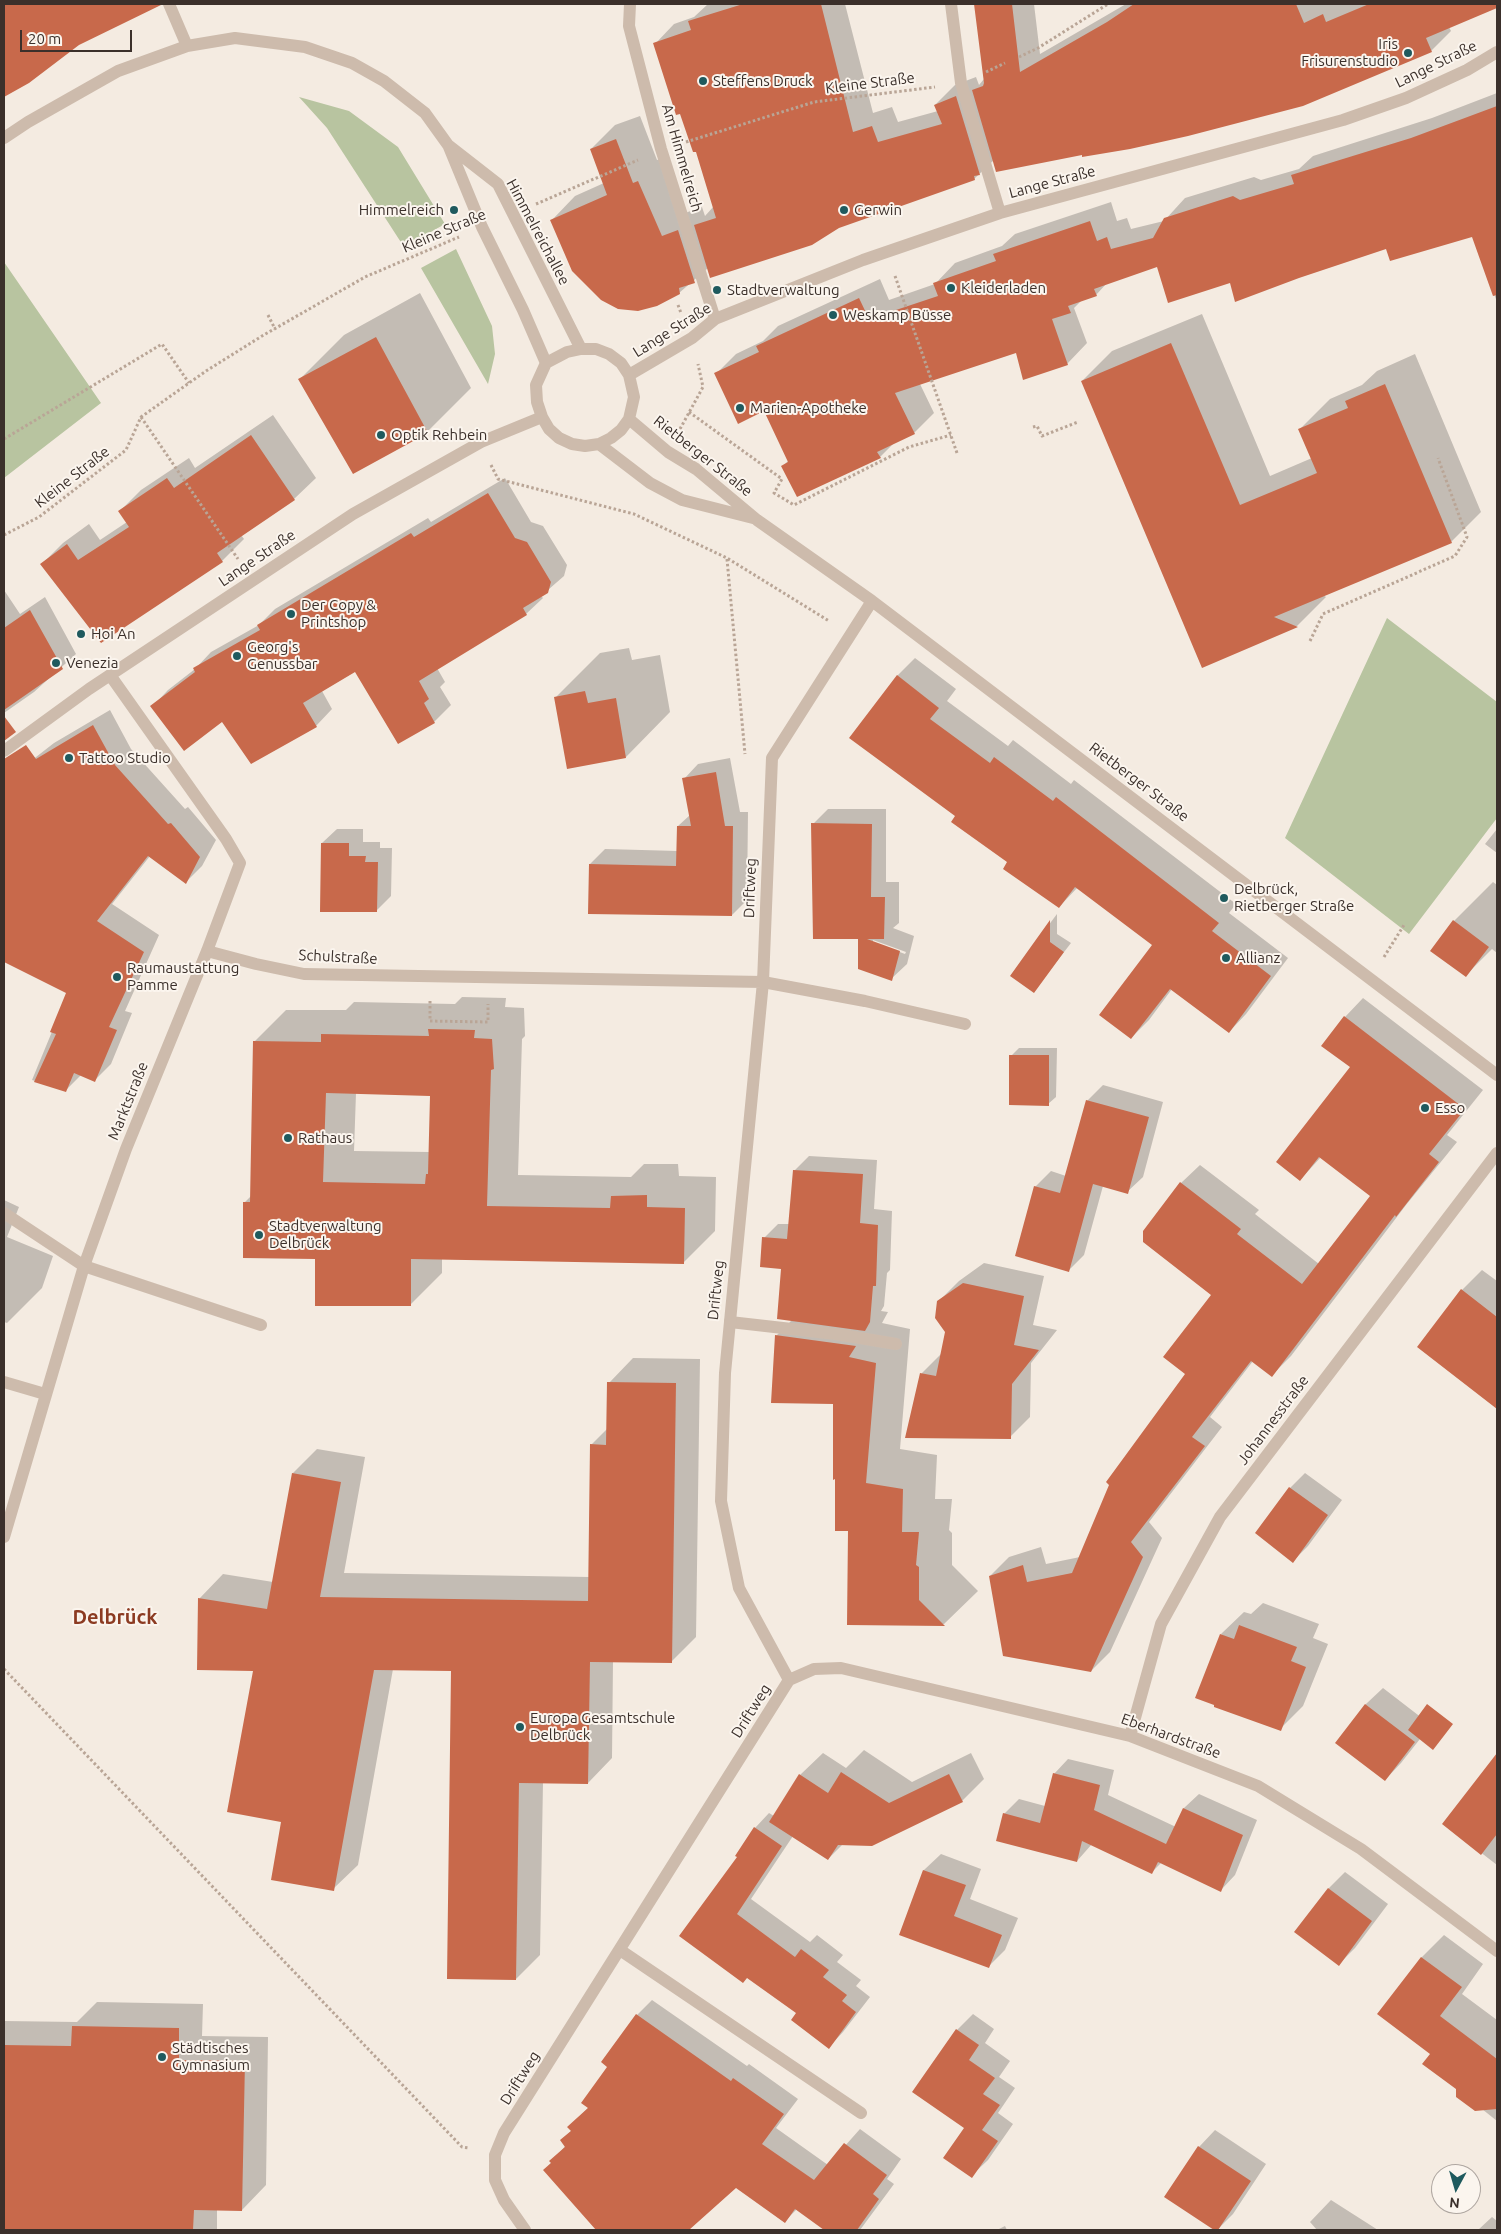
<!DOCTYPE html>
<html>
<head>
<meta charset="utf-8">
<style>
  body { margin:0 }
  #map { position:relative; width:1501px; height:2234px; overflow:hidden; background:#f4ebe1; font-family:Ubuntu,sans-serif }
  canvas { display:block }
  .frame { position:absolute; inset:0; border:5px solid #3b302b; pointer-events:none }
  .north { position:absolute; left:1431px; top:2164px; width:50px; height:50px; box-sizing:border-box; background:#fbf5ee; border:1px solid #aea6a0; border-radius:50%; rotate:186deg; font-size:14px; font-weight:700; line-height:20px; text-align:center; color:#3b302b }
  .north::after { content:''; display:block; margin:auto; width:18px; height:22px; background:#1f5a5e; clip-path:polygon(50% 0,100% 100%,50% 72%,0 100%) }
  .scale { position:absolute; left:20px; top:30px; width:112px; height:22px; box-sizing:border-box; border:2px solid #3b302b; border-top:0; padding-left:6px; font-size:15px; line-height:18px; white-space:nowrap; color:#3b302b; -webkit-text-stroke:4px #fbf5ee; paint-order:stroke }
</style>
</head>
<body>
<div id="map">
<canvas width="1501" height="2234"></canvas>
<div class="frame"></div>
<div class="north">N</div>
<div class="scale">20 m</div>
</div>
<script>
const c = document.querySelector('canvas').getContext('2d');
c.lineJoin = 'round';
function fill(path, color) {
  c.fillStyle = color;
  c.fill(path, 'evenodd');
}
function toPath(rows) {
  const path = new Path2D();
  for (const r of rows) {
    path.moveTo(r[0], r[1]);
    for (let i = 2; i < r.length; i += 2) path.lineTo(r[i], r[i + 1]);
  }
  return path;
}
function strokePath(path, color, width, dash) {
  c.strokeStyle = color;
  c.lineWidth = width;
  c.lineCap = dash ? 'butt' : 'round';
  c.setLineDash(dash || []);
  c.stroke(path);
}
function drawText(font, color, halo, rows, align = 'center') {
  c.font = font + ' Ubuntu,sans-serif';
  c.lineWidth = 4;
  c.setLineDash([]);
  c.textBaseline = 'middle';
  c.strokeStyle = halo;
  c.fillStyle = color;
  for (const [text, x, y, turn = 0] of rows) {
    c.save();
    c.translate(x, y);
    c.rotate((+turn || 0) * Math.PI / 180);
    c.textAlign = isNaN(turn) ? turn : align;
    if (halo) c.strokeText(text, 0, 0);
    c.fillText(text, 0, 0);
    c.restore();
  }
}
fill(toPath([
  [299,97,349,111,398,147,445,224,404,247,327,128],
  [456,249,492,326,495,354,488,384,421,268],
  [4,262,101,403,4,478],
  [1387,618,1497,702,1497,818,1409,934,1285,838]
]), '#b8c4a0');
fill(toPath([
  [4,4,147,4,133,17,78,44,26,84,4,96],
  [708,4,845,4,873,113,892,107,898,122,938,111,935,105,955,85,976,77,979,85,984,79,975,4,1034,4,1040,54,1126,4,1497,4,1497,7,1449,27,1451,31,1431,51,1083,154,994,160,974,179,838,227,708,268,679,293,552,220,575,196,604,183,591,149,615,125,640,116,657,160,662,158,685,213,702,207,705,216,714,206,696,150,655,44,674,24,694,17],
  [1497,93,1497,302,1473,236,1387,247,1230,282,1158,266,1107,283,1096,295,1083,299,1074,308,1087,343,1067,364,1017,351,920,384,934,413,914,433,895,442,880,457,783,466,789,460,765,409,716,374,736,354,763,341,778,326,880,279,889,300,935,284,955,263,1002,246,1015,234,1111,202,1117,221,1127,218,1131,229,1164,221,1185,198,1254,177,1261,180,1299,169,1313,156,1432,118],
  [420,293,471,388,427,432,299,380,344,335],
  [1202,314,1270,476,1312,458,1300,429,1330,399,1362,385,1377,371,1415,354,1481,512,1451,542,1323,595,1326,597,1297,626,1202,666,1082,381,1112,351],
  [273,415,316,478,294,499,241,535,244,539,222,561,101,641,42,564,63,543,89,524,100,540,127,522,120,511,141,490,189,458,195,468],
  [505,478,531,522,543,526,567,565,564,576,541,596,543,598,526,614,437,668,445,682,440,687,451,705,434,722,398,743,356,671,322,691,332,709,316,726,222,720,152,707,168,690,195,669,211,652,259,625,275,609,428,518,431,522],
  [4,590,20,614,45,597,76,654,34,692,4,713],
  [629,648,632,660,660,655,670,712,626,757,568,767,556,697,600,653],
  [915,658,956,689,947,701,1008,746,1013,740,1071,784,1074,780,1236,904,1229,913,1288,958,1246,1014,1229,1032,1172,989,1149,1020,1131,1038,1154,945,1078,887,1059,907,957,815,897,676],
  [110,710,131,749,185,809,188,807,216,840,202,866,186,882,150,856,112,904,159,935,125,1011,132,1013,111,1064,95,1080,81,1075,66,1090,32,1080,68,993,4,961,4,782,54,743],
  [730,758,740,812,748,812,747,900,732,915,590,864,605,849,678,851,678,826,690,815,684,779,698,764],
  [828,809,886,809,886,882,899,882,899,923,893,928,914,936,907,964,891,979,860,938,813,824],
  [873,940,906,952,905,954,873,942],
  [337,829,363,829,363,842,380,842,380,848,392,848,391,896,376,911,322,843],
  [1497,829,1497,853,1485,844],
  [1493,882,1497,885,1497,953,1492,949,1466,975,1432,950,1454,921],
  [1057,914,1057,934,1071,943,1034,991,1011,975],
  [462,997,506,998,505,1007,524,1008,525,1036,522,1039,518,1175,631,1177,644,1164,678,1164,679,1176,716,1177,715,1231,683,1263,442,1259,442,1273,410,1305,317,1258,245,1202,251,1196,254,1042,286,1010,346,1010,354,1002,455,1004],
  [356,1093,431,1094,430,1152,354,1151],
  [1363,998,1483,1090,1447,1135,1457,1142,1406,1205,1291,1356,1272,1375,1253,1361,1210,1417,1222,1427,1149,1522,1162,1538,1110,1652,1091,1671,990,1576,1009,1557,1041,1547,1046,1564,1080,1557,1187,1374,1212,1295,1181,1183,1200,1165,1259,1210,1255,1214,1319,1264,1372,1195,1321,1157,1300,1180,1351,1067,1345,1017],
  [1019,1048,1057,1048,1056,1097,1048,1104,1011,1056],
  [1103,1085,1163,1102,1143,1177,1127,1192,1103,1186,1084,1255,1069,1270,1035,1187,1051,1171,1066,1176,1087,1101],
  [809,1156,877,1160,874,1209,892,1211,890,1270,887,1273,884,1306,881,1311,888,1312,882,1323,910,1329,900,1449,937,1455,935,1499,952,1499,949,1530,952,1533,952,1565,978,1591,944,1624,848,1624,849,1530,834,1403,776,1336,792,1320,783,1268,764,1238,778,1224,790,1224,794,1171],
  [4,1200,19,1207,7,1237,53,1256,42,1288,7,1323,4,1322],
  [984,1263,1044,1276,1033,1325,1057,1330,1031,1363,1030,1417,1010,1437,907,1437,922,1373,942,1353,946,1332,938,1302,959,1281],
  [1482,1270,1497,1281,1497,1407,1419,1347,1462,1290],
  [633,1358,700,1359,696,1637,671,1662,613,1661,612,1758,588,1783,543,1782,540,1955,516,1979,452,1670,393,1669,358,1865,333,1889,283,1821,255,1669,199,1599,223,1574,273,1582,293,1473,317,1449,365,1457,344,1573,590,1577,591,1445,608,1428,609,1383],
  [1305,1473,1342,1500,1308,1546,1293,1561,1257,1533,1290,1488],
  [1263,1603,1319,1624,1313,1638,1328,1644,1303,1706,1280,1729,1221,1634,1244,1612,1251,1614],
  [1383,1688,1431,1725,1401,1763,1385,1780,1337,1743,1366,1704],
  [864,1750,912,1782,971,1753,984,1779,962,1801,843,1844,828,1859,793,1836,751,1899,810,1942,817,1935,843,1955,837,1962,861,1980,856,1986,870,1997,843,2032,829,2047,798,2013,748,1977,681,1936,738,1857,755,1828,769,1813,774,1816,800,1775,823,1753,846,1768],
  [1068,1759,1114,1770,1108,1795,1176,1827,1184,1808,1199,1794,1257,1820,1235,1875,1221,1890,1162,1862,1152,1872,1092,1844,1077,1861,1004,1814,1019,1799,1045,1806,1054,1774],
  [1497,1760,1497,1865,1444,1824,1482,1775],
  [941,1854,981,1869,970,1899,1018,1918,1005,1950,989,1966,901,1934,924,1870],
  [1345,1872,1388,1904,1355,1948,1339,1964,1296,1932,1329,1888],
  [1444,1935,1483,1964,1462,1994,1497,2020,1497,2121,1457,2089,1432,2053,1379,2014,1422,1957],
  [652,2000,747,2066,749,2064,798,2099,776,2128,828,2165,860,2129,901,2159,887,2179,894,2184,860,2230,827,2230,797,2209,784,2222,736,2186,686,2230,597,2230,545,2170,566,2145,561,2140,572,2130,569,2127,589,2107,609,2066,603,2062,637,2015],
  [97,2002,203,2004,202,2036,268,2037,266,2185,242,2210,217,2209,217,2230,4,2230,4,2021,77,2022],
  [973,2014,994,2029,985,2043,1010,2061,999,2077,1015,2088,998,2113,1013,2124,988,2160,971,2176,957,2030],
  [1215,2130,1266,2164,1233,2214,1217,2230,1165,2197,1199,2147],
  [1331,2200,1378,2230,1317,2230,1310,2222],
  [1492,2217,1497,2221,1497,2230,1478,2230],
  [1005,2226,1007,2230,997,2230]
]), '#0003');
fill(toPath([
  [4,4,161,4,161,5,79,45,29,83,4,97],
  [743,4,821,4,853,132,872,126,878,142,942,124,934,105,956,96,980,175,974,176,975,180,839,228,812,245,710,278,694,225,716,218,696,152,693,152,680,114,676,115,653,43,691,30,688,21],
  [974,4,1012,4,1020,72,1107,22,1134,4,1296,4,1304,23,1323,14,1326,22,1369,4,1497,4,1497,8,1426,38,1432,52,1303,106,1188,136,1130,149,1082,157,1082,155,996,172,972,90,983,86,984,83],
  [1497,106,1497,295,1493,296,1472,237,1390,261,1386,249,1299,278,1235,302,1230,283,1168,303,1157,267,1094,289,1097,296,1068,306,1071,313,1052,319,1068,365,1023,380,1016,353,895,393,915,434,877,452,881,458,797,497,781,466,788,462,764,411,738,424,714,373,759,352,756,346,859,298,869,319,938,296,933,283,996,261,993,254,1090,221,1097,241,1107,237,1111,249,1153,238,1164,218,1233,196,1240,200,1294,184,1291,175,1411,138],
  [616,139,633,183,638,181,662,236,678,230,695,283,679,288,680,294,657,306,638,311,618,309,601,300,572,271,550,220,607,195,590,149],
  [376,337,428,433,353,474,298,379],
  [1171,343,1240,505,1317,473,1298,429,1348,408,1345,401,1385,384,1452,543,1274,617,1298,627,1202,668,1081,381],
  [251,435,295,500,217,553,223,562,101,643,40,564,67,544,78,560,129,527,118,511,167,478,174,488],
  [488,493,515,538,527,542,551,582,548,593,523,608,527,615,419,681,429,699,424,703,435,723,398,744,355,672,303,703,317,727,251,764,222,722,184,751,150,706,195,672,193,668,260,630,257,625,411,533,414,537],
  [30,610,63,669,4,710,4,628],
  [897,675,939,708,930,719,990,763,994,757,1053,801,1056,797,1219,923,1212,931,1271,976,1229,1033,1170,989,1131,1039,1099,1015,1152,945,1075,887,1059,908,1003,869,1007,862,951,822,955,816,849,738],
  [585,691,588,703,616,698,626,758,567,769,554,697],
  [4,716,16,732,4,741],
  [93,725,115,765,168,824,171,823,200,857,186,884,148,856,97,921,144,952,109,1027,117,1030,95,1082,74,1073,66,1092,34,1082,56,1034,50,1032,66,993,4,962,4,759,26,745,36,759],
  [716,772,725,826,733,826,732,916,588,914,589,864,676,866,677,826,691,826,682,778],
  [811,823,872,824,871,897,885,897,884,939,867,939,900,951,892,981,858,969,858,939,813,939],
  [321,843,349,843,349,856,366,856,365,862,378,862,377,912,320,912],
  [1050,920,1050,942,1064,952,1034,993,1010,976],
  [1453,920,1489,947,1466,977,1430,951],
  [1344,1016,1465,1109,1429,1154,1439,1162,1396,1217,1395,1215,1272,1377,1251,1361,1192,1437,1205,1446,1131,1542,1143,1557,1091,1672,1003,1656,989,1576,1023,1565,1027,1582,1072,1573,1109,1485,1106,1482,1185,1374,1163,1357,1211,1295,1143,1242,1143,1231,1180,1182,1241,1229,1237,1234,1302,1284,1370,1196,1319,1157,1300,1181,1276,1162,1350,1067,1321,1046],
  [428,1029,475,1030,474,1038,492,1039,494,1069,491,1070,487,1206,610,1208,611,1196,647,1195,647,1207,685,1208,684,1264,411,1259,411,1306,315,1306,315,1259,243,1258,243,1202,250,1202,253,1041,321,1042,321,1034,429,1036],
  [326,1093,430,1096,428,1174,426,1174,425,1184,323,1182],
  [1009,1055,1049,1055,1049,1106,1009,1105],
  [1086,1100,1149,1117,1128,1194,1093,1184,1069,1272,1015,1256,1034,1186,1060,1193],
  [793,1170,863,1174,860,1223,878,1225,876,1286,873,1286,870,1322,865,1331,777,1319,781,1269,760,1267,762,1237,787,1239],
  [963,1283,1024,1296,1014,1345,1039,1350,1012,1384,1011,1439,905,1438,920,1373,936,1376,945,1332,935,1318,937,1301],
  [1461,1289,1497,1317,1497,1409,1417,1347],
  [775,1335,856,1346,849,1357,876,1363,866,1483,903,1489,902,1532,919,1532,916,1565,919,1567,919,1600,945,1626,847,1625,848,1531,835,1531,835,1479,833,1480,833,1404,771,1403],
  [607,1382,676,1383,672,1663,590,1662,588,1784,519,1783,516,1980,447,1979,451,1671,374,1670,334,1891,271,1880,281,1822,227,1812,253,1671,197,1670,198,1598,267,1609,292,1473,341,1482,320,1597,588,1601,590,1444,606,1445],
  [1289,1487,1328,1515,1293,1563,1255,1533],
  [1239,1625,1297,1647,1291,1661,1306,1667,1281,1731,1214,1707,1214,1705,1195,1698,1220,1634,1234,1639],
  [1365,1704,1415,1742,1385,1781,1335,1743],
  [1427,1704,1453,1724,1433,1750,1408,1730],
  [1497,1753,1497,1834,1481,1855,1442,1824],
  [841,1772,889,1803,949,1774,963,1802,872,1846,838,1845,828,1860,769,1822,799,1774,828,1793],
  [1053,1773,1100,1785,1094,1810,1166,1844,1183,1808,1243,1835,1221,1892,1158,1862,1160,1858,1152,1874,1082,1841,1077,1862,996,1841,1003,1813,1040,1823],
  [754,1827,782,1846,737,1914,795,1957,801,1949,829,1970,823,1977,847,1995,842,2001,856,2012,829,2049,791,2020,796,2013,747,1978,743,1983,679,1936,737,1857,735,1856],
  [923,1870,966,1885,954,1916,1002,1935,989,1968,899,1935],
  [1328,1888,1372,1921,1339,1966,1294,1932],
  [1421,1957,1462,1987,1440,2016,1497,2059,1497,2109,1475,2111,1456,2097,1456,2089,1422,2064,1430,2054,1377,2014],
  [636,2014,731,2081,733,2078,784,2114,762,2144,814,2180,844,2143,887,2175,873,2194,879,2199,857,2230,824,2230,795,2209,785,2223,736,2188,689,2230,596,2230,543,2170,551,2163,549,2161,565,2147,560,2140,571,2131,567,2127,588,2108,581,2103,607,2067,601,2062],
  [72,2026,179,2028,179,2060,245,2061,242,2211,194,2210,193,2230,4,2230,4,2045,71,2046],
  [956,2029,979,2045,969,2060,995,2078,983,2094,1000,2105,982,2130,998,2141,972,2178,943,2158,964,2128,912,2092],
  [1198,2146,1251,2181,1218,2230,1214,2230,1164,2197]
]), '#c8694b');
strokePath(toPath([
  [1019,57,1038,48,1108,4],
  [986,72,1005,63],
  [686,142,814,102,935,87],
  [536,204,638,160],
  [895,276,957,453],
  [678,305,681,313],
  [268,315,275,329],
  [689,412,782,479,774,493,794,505,909,447,951,435],
  [141,417,238,559],
  [1033,427,1037,426,1042,436,1078,422],
  [680,429,703,387,698,364],
  [4,439,162,344,189,383],
  [491,465,498,479,634,514,727,558,829,621],
  [4,535,39,517,126,450,141,417,206,371,262,336,365,277,459,237],
  [727,559,745,754],
  [1310,641,1323,614,1455,556,1467,537,1438,458],
  [1384,957,1404,925],
  [430,1001,430,1021,488,1022,488,1004],
  [4,1669,462,2147,469,2148]
]), '#b9a596', 3, [2.5, 2.5]);
strokePath(toPath([
  [763,982,865,1001,965,1024],
  [84,1266,261,1325],
  [730,1322,836,1334,896,1344],
  [4,1382,45,1394]
]), '#cdbbac', 12);
strokePath(toPath([
  [169,4,187,46],
  [630,4,629,26,661,149,715,319],
  [951,4,961,83,1000,213],
  [4,138,28,122,118,71,187,46,235,38,305,47,352,63,384,81,425,113,448,145,498,184,581,349],
  [449,147,482,227,523,310,546,363],
  [581,349,596,349,609,354,621,363,629,375,634,397,629,419,621,430,611,438,599,444,585,446,572,444,559,438,549,429,542,417,537,402,536,385,546,363,567,352,581,349],
  [629,375,692,338,715,319,863,260,1000,213,1343,120,1406,98,1467,70,1497,52],
  [629,419,668,452,696,469,757,520,872,601,1497,1075],
  [599,444,650,483,682,500,753,518],
  [4,751,89,689,353,514,481,442,542,417],
  [207,951,256,964,304,974,763,982],
  [4,1213,84,1266],
  [4,1537,84,1266,126,1149,207,951,240,863,226,839,110,675],
  [789,1680,814,1669,841,1668,1130,1736,1258,1786,1361,1849,1497,1951],
  [1130,1736,1161,1624,1220,1517,1497,1153],
  [620,1950,861,2113],
  [525,2230,504,2200,495,2180,495,2155,504,2133,789,1680,739,1588,721,1501,725,1373,763,982,772,758,872,601]
]), '#cdbbac', 12);
for (const [x, y, r, color] of [
  [1408,53,5,"#1f5a5e"],
  [703,81,5,"#1f5a5e"],
  [454,210,5,"#1f5a5e"],
  [844,210,5,"#1f5a5e"],
  [951,288,5,"#1f5a5e"],
  [717,290,5,"#1f5a5e"],
  [833,315,5,"#1f5a5e"],
  [740,408,5,"#1f5a5e"],
  [381,435,5,"#1f5a5e"],
  [291,614,5,"#1f5a5e"],
  [81,634,5,"#1f5a5e"],
  [237,656,5,"#1f5a5e"],
  [56,663,5,"#1f5a5e"],
  [69,758,5,"#1f5a5e"],
  [1224,898,5,"#1f5a5e"],
  [1226,958,5,"#1f5a5e"],
  [117,977,5,"#1f5a5e"],
  [1425,1108,5,"#1f5a5e"],
  [288,1138,5,"#1f5a5e"],
  [259,1235,5,"#1f5a5e"],
  [520,1727,5,"#1f5a5e"],
  [162,2057,5,"#1f5a5e"]
]) {
  const dot = new Path2D();
  dot.arc(x, y, r, 0, 2 * Math.PI);
  c.fillStyle = color;
  c.fill(dot);
  strokePath(dot, '#fbf5ee', 2);
}
drawText('15px', '#3b302b', '#fbf5ee', [
  ["Iris",1398,44,"right"],
  ["Frisurenstudio",1398,61,"right"],
  ["Steffens Druck",713,81],
  ["Himmelreich",444,210,"right"],
  ["Gerwin",854,210],
  ["Kleiderladen",961,288],
  ["Stadtverwaltung",727,290],
  ["Weskamp Büsse",843,315],
  ["Marien-Apotheke",750,408],
  ["Optik Rehbein",391,435],
  ["Der Copy &",301,605],
  ["Printshop",301,622],
  ["Hoi An",91,634],
  ["Georg's",247,647],
  ["Genussbar",247,664],
  ["Venezia",66,663],
  ["Tattoo Studio",79,758],
  ["Delbrück,",1234,889],
  ["Rietberger Straße",1234,906],
  ["Allianz",1236,958],
  ["Raumaustattung",127,968],
  ["Pamme",127,985],
  ["Esso",1435,1108],
  ["Rathaus",298,1138],
  ["Stadtverwaltung",269,1226],
  ["Delbrück",269,1243],
  ["Europa Gesamtschule",530,1718],
  ["Delbrück",530,1735],
  ["Städtisches",172,2048],
  ["Gymnasium",172,2065]
], 'left');
drawText('15px', '#3b302b', '#fbf5ee', [
  ["Lange Straße",1436,64,-26],
  ["Kleine Straße",870,83,-7],
  ["Am Himmelreich",682,158,74],
  ["Lange Straße",1052,182,-15],
  ["Kleine Straße",444,231,-23],
  ["Himmelreichallee",538,232,62],
  ["Lange Straße",672,330,-32],
  ["Rietberger Straße",703,456,38],
  ["Kleine Straße",72,477,-38],
  ["Lange Straße",257,558,-34],
  ["Rietberger Straße",1139,782,37],
  ["Driftweg",750,888,-88],
  ["Schulstraße",338,957,3],
  ["Marktstraße",128,1101,-68],
  ["Driftweg",716,1290,-84],
  ["Johannesstraße",1273,1420,-53],
  ["Driftweg",751,1711,-58],
  ["Eberhardstraße",1171,1736,20],
  ["Driftweg",520,2078,-58]
]);
drawText('bold 20px', '#8c3b22', '#fbf5ee', [
  ["Delbrück",115,1617]
]);
</script>
</body>
</html>
